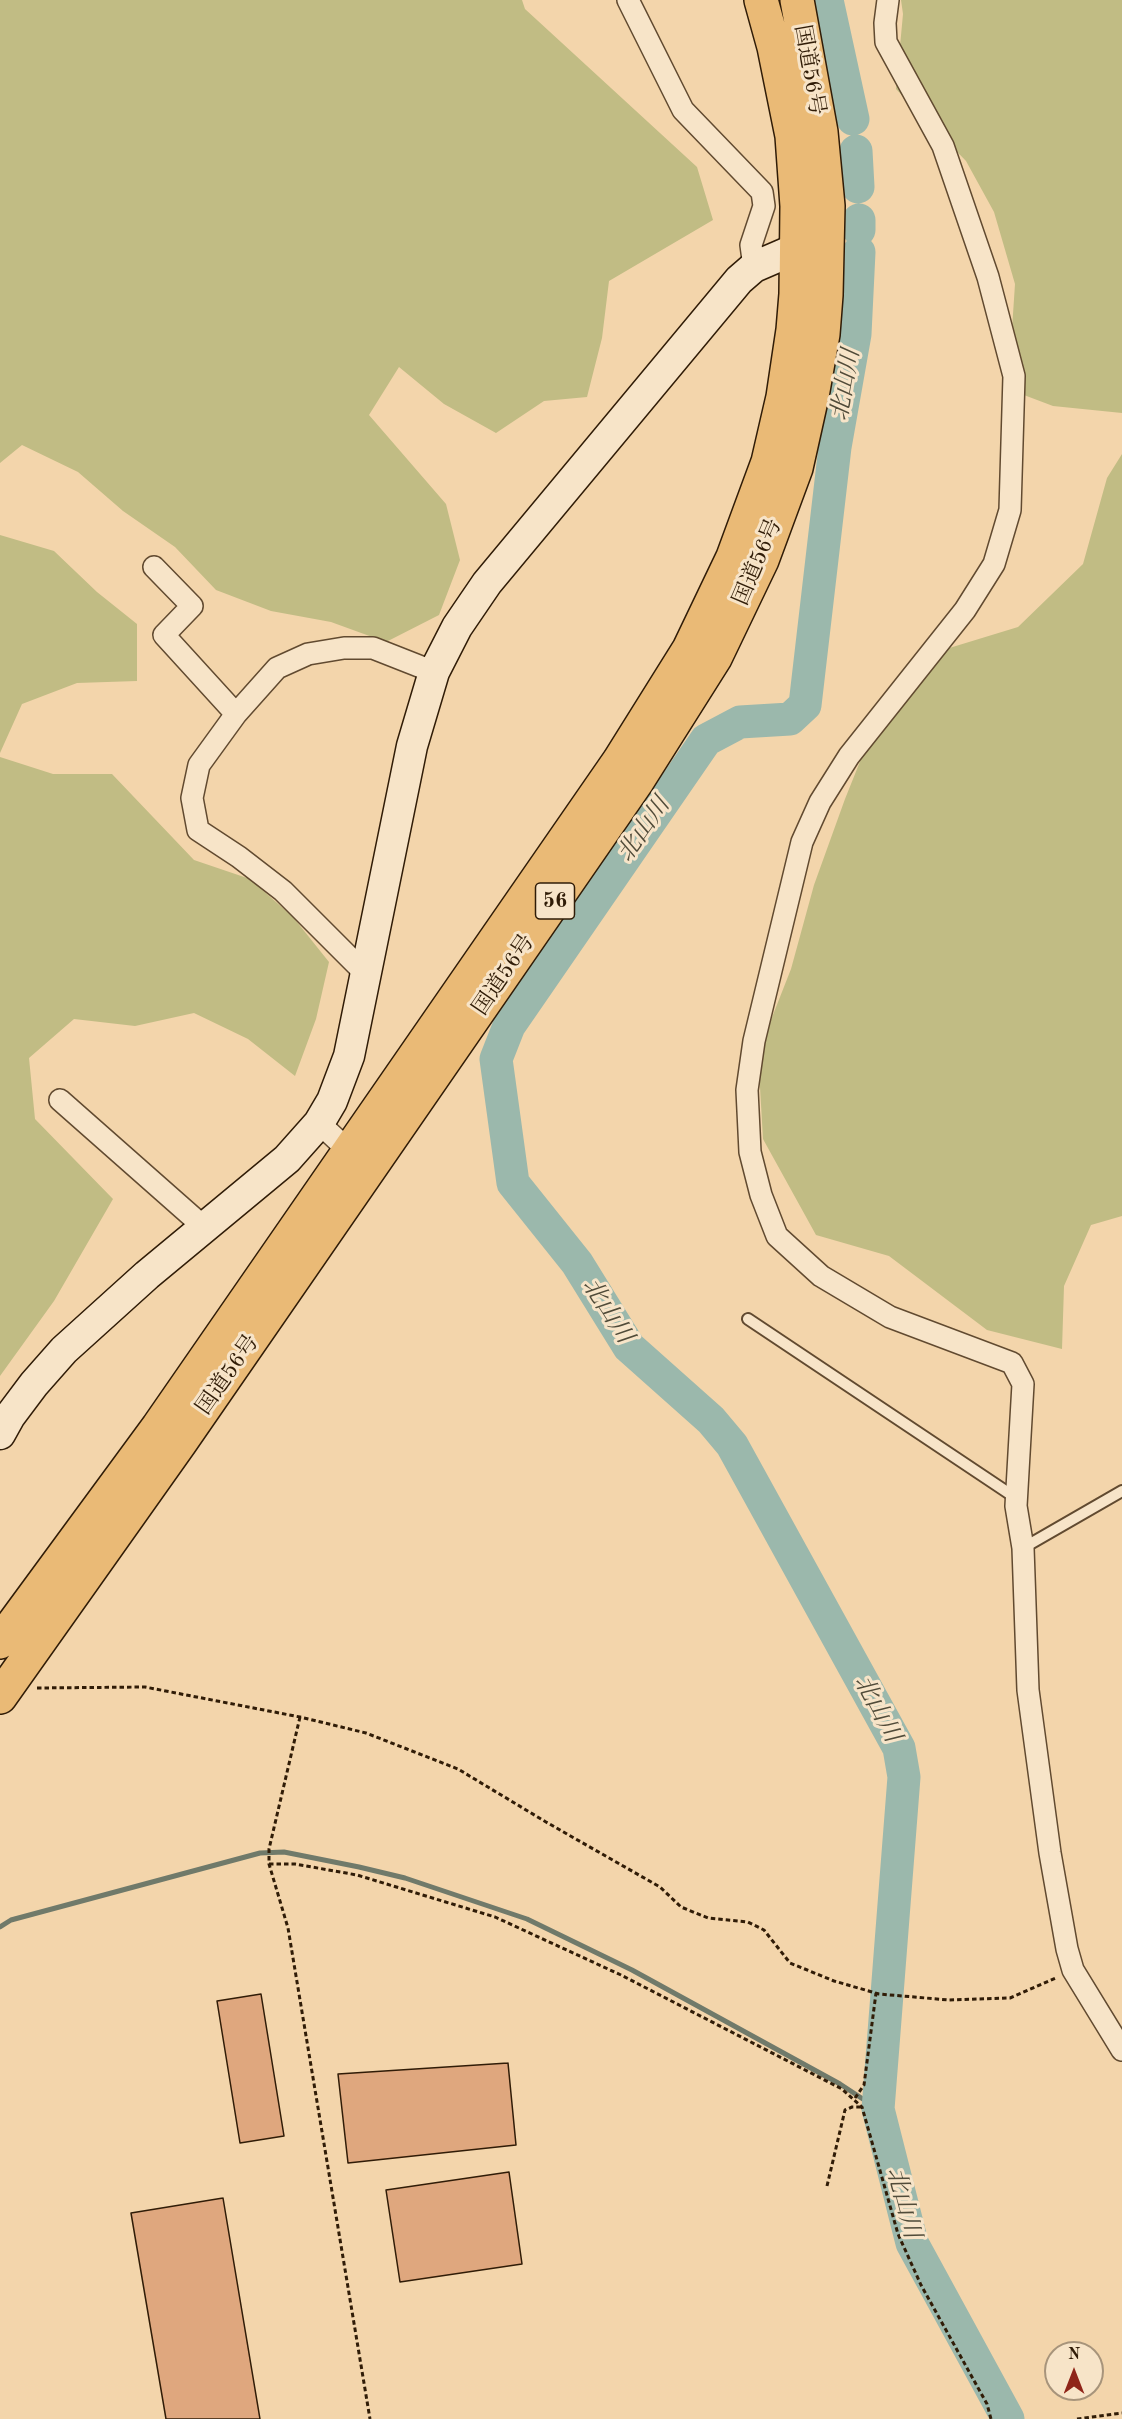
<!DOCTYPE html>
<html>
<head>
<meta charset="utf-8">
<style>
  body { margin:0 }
  #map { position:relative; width:1122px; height:2419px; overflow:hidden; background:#f3d5ab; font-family:"Old Standard TT",serif }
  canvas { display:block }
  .north { position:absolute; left:1044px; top:2341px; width:60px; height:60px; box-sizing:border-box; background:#f7e4c8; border:2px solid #a7947b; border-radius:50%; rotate:0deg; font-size:16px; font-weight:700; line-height:24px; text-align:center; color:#301c07 }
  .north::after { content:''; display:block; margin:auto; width:21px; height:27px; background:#8f2418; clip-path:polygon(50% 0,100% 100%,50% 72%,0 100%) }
</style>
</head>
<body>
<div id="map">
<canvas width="1122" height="2419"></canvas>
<div class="north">N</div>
</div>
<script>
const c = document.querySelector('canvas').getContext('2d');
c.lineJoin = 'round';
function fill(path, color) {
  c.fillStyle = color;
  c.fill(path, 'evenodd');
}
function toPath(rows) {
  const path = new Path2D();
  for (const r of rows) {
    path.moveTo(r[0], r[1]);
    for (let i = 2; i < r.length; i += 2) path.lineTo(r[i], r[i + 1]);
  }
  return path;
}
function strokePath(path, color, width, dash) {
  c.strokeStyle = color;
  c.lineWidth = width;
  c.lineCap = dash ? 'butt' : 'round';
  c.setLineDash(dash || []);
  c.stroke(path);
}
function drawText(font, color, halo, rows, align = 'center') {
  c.font = font + ' "Old Standard TT","Noto Serif JP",serif';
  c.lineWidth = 6;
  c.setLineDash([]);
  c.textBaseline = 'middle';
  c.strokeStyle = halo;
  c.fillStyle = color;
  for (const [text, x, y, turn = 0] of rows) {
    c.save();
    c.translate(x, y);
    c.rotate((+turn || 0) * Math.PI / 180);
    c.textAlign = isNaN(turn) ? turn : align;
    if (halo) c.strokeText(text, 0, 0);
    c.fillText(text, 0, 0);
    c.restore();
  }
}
fill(toPath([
  [0,0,522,0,525,9,697,167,713,220,609,281,602,338,587,397,544,401,496,433,444,404,399,367,369,415,446,504,460,560,439,615,386,642,331,622,271,611,216,590,175,547,123,511,78,472,22,445,0,463],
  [901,0,1122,0,1122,413,1053,406,1008,389,1015,284,994,212,966,161,896,89,903,14],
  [1122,454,1122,1216,1091,1225,1064,1286,1062,1349,987,1330,889,1256,816,1235,763,1139,758,1053,791,969,814,885,845,799,873,729,933,653,1018,627,1083,564,1107,478],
  [0,535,54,551,97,592,137,624,137,681,77,683,22,704,0,753],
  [0,757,53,774,112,774,194,860,250,879,293,917,329,962,316,1019,295,1076,248,1039,194,1013,135,1026,74,1019,29,1058,35,1119,113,1199,54,1301,0,1376]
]), '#c1bc84');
strokePath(toPath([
  [0,1927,11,1920,260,1853,284,1852,359,1867,405,1878,527,1919,632,1970,840,2084,878,2109]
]), '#707a6a', 5);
strokePath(toPath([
  [827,0,853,119],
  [856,151,858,187],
  [859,220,859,230],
  [859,252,855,334,835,447,805,705,790,719,740,722,706,740,509,1026,496,1059,513,1183,577,1263,629,1347,711,1420,732,1445,899,1748,904,1777,878,2109,912,2243,1008,2419]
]), '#9bb8ac', 33);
const building = toPath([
  [261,1994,284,2136,240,2143,217,2001,261,1994],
  [508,2063,516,2145,348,2163,338,2074,508,2063],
  [509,2172,522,2264,400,2282,386,2190,509,2172],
  [223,2198,260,2419,166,2419,131,2213,223,2198]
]);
fill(building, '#dfa77e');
strokePath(building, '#301c07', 1.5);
const lane = toPath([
  [748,1319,1016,1498],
  [1023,1548,1122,1491]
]);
const street = toPath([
  [628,0,683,110,762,192,764,206,751,245,754,267],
  [888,0,885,23,886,42,943,146,988,277,1014,376,1010,510,994,564,965,610,849,756,820,802,802,842,754,1041,747,1090,750,1152,761,1195,777,1236,821,1276,890,1317,1012,1363,1023,1384,1016,1506,1023,1548,1028,1690,1050,1853,1067,1949,1073,1970,1122,2050],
  [154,567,192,606,164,635,236,714],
  [366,974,283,891,239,857,198,830,192,798,199,765,236,714,277,668,308,654,344,648,373,648,434,672],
  [60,1100,205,1228],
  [319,1123,348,1150,361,1156]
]);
const secondary = toPath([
  [0,1434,10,1416,34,1384,64,1350,147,1275,287,1159,319,1123,332,1101,349,1056,412,746,434,672,457,627,487,583,739,280,754,267,798,248,819,244]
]);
const highway = toPath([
  [0,1642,158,1427,619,761,689,649,733,557,768,462,783,397,793,330,796,294,797,206,792,136,774,47,761,0],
  [0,1697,180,1443,638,780,715,658,762,560,796,468,812,396,823,334,826,295,828,206,821,132,797,0]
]);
strokePath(lane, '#614a30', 14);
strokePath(street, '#614a30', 24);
strokePath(secondary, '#301c07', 33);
strokePath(highway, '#301c07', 36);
strokePath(toPath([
  [37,1688,145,1687,300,1717,366,1733,458,1769,546,1822,660,1887,681,1907,708,1918,748,1922,764,1930,790,1963,834,1981,879,1994,949,2000,1010,1998,1056,1978],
  [300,1717,269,1849,269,1864,288,1928,370,2419],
  [269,1864,295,1864,357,1875,495,1917,621,1975,842,2089,862,2107,898,2234,921,2285,987,2404,991,2419],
  [855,2098,864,2085,876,1993],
  [827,2186,845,2110,852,2107,861,2107],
  [1077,2419,1122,2413]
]), '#301c07', 3, [4.5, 3]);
strokePath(lane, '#f7e4c8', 10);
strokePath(street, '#f7e4c8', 21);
strokePath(secondary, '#f7e4c8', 30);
strokePath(highway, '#eaba76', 33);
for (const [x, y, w] of [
  [555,901,39]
]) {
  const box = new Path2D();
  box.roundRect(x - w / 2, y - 18, w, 36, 4.5);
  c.fillStyle = '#f7e4c8';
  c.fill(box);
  strokePath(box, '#301c07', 1.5);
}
drawText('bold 21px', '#301c07', null, [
  ["56",555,901]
]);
drawText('22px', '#301c07', '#f7e4c8', [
  ["国道56号",809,70,80],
  ["国道56号",758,562,-67],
  ["国道56号",504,975,-56],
  ["国道56号",228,1375,-55]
]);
drawText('italic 24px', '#504b39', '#f7e4c8', [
  ["北山川",846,385,-80],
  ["北山川",644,830,-55],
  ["北山川",607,1311,57],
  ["北山川",877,1709,62],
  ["北山川",903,2203,75]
]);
</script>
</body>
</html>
